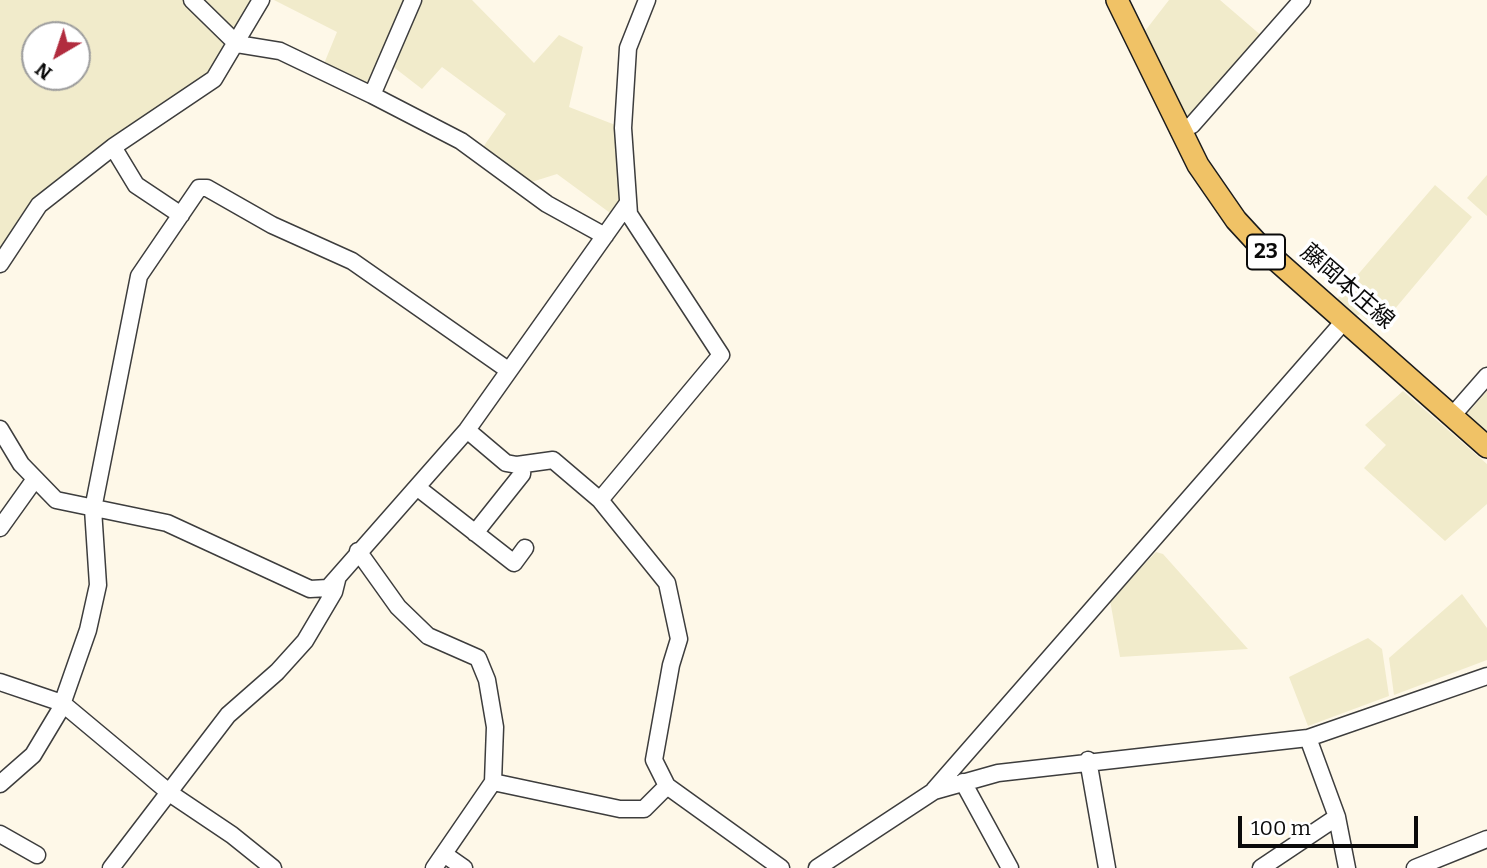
<!DOCTYPE html>
<html>
<head>
<meta charset="utf-8">
<style>
  body { margin:0 }
  #map { position:relative; width:1487px; height:868px; overflow:hidden; background:#fef8e8; font-family:Bitter,serif }
  canvas { display:block }
  .north { position:absolute; left:21px; top:21px; width:70px; height:70px; box-sizing:border-box; background:#fff; border:2px solid #9d9d9d; border-radius:50%; rotate:219deg; font-size:19px; font-weight:700; line-height:28px; text-align:center; color:#0a0a0a }
  .north::after { content:''; display:block; margin:auto; width:24px; height:32px; background:#b12c3e; clip-path:polygon(50% 0,100% 100%,50% 72%,0 100%) }
  .scale { position:absolute; left:1238px; top:816px; width:180px; height:32px; box-sizing:border-box; border:4px solid #0a0a0a; border-top:0; padding-left:9px; font-size:21px; line-height:24px; white-space:nowrap; color:#0a0a0a; -webkit-text-stroke:5px #fff; paint-order:stroke }
</style>
</head>
<body>
<div id="map">
<canvas width="1487" height="868"></canvas>
<div class="north">N</div>
<div class="scale">100 m</div>
</div>
<script>
const c = document.querySelector('canvas').getContext('2d');
c.lineJoin = 'round';
function fill(path, color) {
  c.fillStyle = color;
  c.fill(path, 'evenodd');
}
function toPath(rows) {
  const path = new Path2D();
  for (const r of rows) {
    path.moveTo(r[0], r[1]);
    for (let i = 2; i < r.length; i += 2) path.lineTo(r[i], r[i + 1]);
  }
  return path;
}
function strokePath(path, color, width, dash) {
  c.strokeStyle = color;
  c.lineWidth = width;
  c.lineCap = dash ? 'butt' : 'round';
  c.setLineDash(dash || []);
  c.stroke(path);
}
function drawText(font, color, halo, rows, align = 'center') {
  c.font = font + ' Bitter,"Noto Sans JP",serif';
  c.lineWidth = 7;
  c.setLineDash([]);
  c.textBaseline = 'middle';
  c.strokeStyle = halo;
  c.fillStyle = color;
  for (const [text, x, y, turn = 0] of rows) {
    c.save();
    c.translate(x, y);
    c.rotate((+turn || 0) * Math.PI / 180);
    c.textAlign = isNaN(turn) ? turn : align;
    if (halo) c.strokeText(text, 0, 0);
    c.fillText(text, 0, 0);
    c.restore();
  }
}
fill(toPath([
  [0,0,261,0,214,79,39,205,0,264],
  [35,35,77,35,77,77,35,77],
  [274,0,472,0,534,63,559,35,583,47,569,107,623,128,628,203,617,218,557,174,522,185,479,153,506,114,442,67,422,89,387,62,372,95,321,71,337,32],
  [1169,0,1220,0,1263,37,1188,120,1145,31],
  [1487,175,1487,216,1467,198],
  [1435,185,1472,217,1378,329,1360,314,1355,317,1336,300],
  [1403,391,1487,464,1487,504,1445,541,1364,468,1386,445,1365,425],
  [1487,391,1487,431,1467,414],
  [1156,552,1163,554,1248,649,1120,657,1110,600],
  [1462,594,1487,628,1487,660,1394,695,1389,658],
  [1368,638,1382,649,1389,696,1308,726,1289,677]
]), '#f1ebcb');
const minor = toPath([
  [192,0,237,44,280,51,372,95,461,141,547,204,605,236],
  [372,95,413,0],
  [1179,131,1192,125,1302,0],
  [113,147,136,185,181,215],
  [0,264,39,205,113,147,214,79,261,0],
  [1452,416,1487,376],
  [0,429,21,464,56,500,167,523,310,589,328,588,467,430,628,203],
  [467,430,506,463,517,465,553,460,600,500,667,583,679,639,671,665,654,760,667,786,781,868],
  [418,488,514,563,525,548],
  [600,500,721,355,629,214,623,128,628,48,647,0],
  [0,528,35,479],
  [475,533,522,474,523,464],
  [358,551,398,607,428,636,478,658,487,680,495,727,493,782,434,868],
  [0,682,62,703,171,794,232,835,273,868],
  [1308,738,1337,817,1347,868],
  [1088,760,1107,868],
  [493,782,620,809,644,809,667,786],
  [963,782,1010,868],
  [0,784,33,755,60,710,88,630,98,585,93,509,139,276,199,188,207,188,272,225,352,261,508,370],
  [934,790,1345,320],
  [0,834,37,855],
  [444,854,464,868],
  [111,868,228,715,277,672,305,641,334,592,337,580],
  [817,868,934,791,998,773,1308,738,1487,676],
  [1261,868,1337,817],
  [1415,868,1487,839]
]);
const major = toPath([
  [1117,0,1198,165,1236,220,1260,246,1487,447]
]);
strokePath(minor, '#3d3d3d', 19);
strokePath(major, '#1b1b1b', 24);
strokePath(minor, '#fff', 16);
strokePath(major, '#f0c266', 21);
for (const [x, y, w] of [
  [1266,252,38]
]) {
  const box = new Path2D();
  box.roundRect(x - w / 2, y - 17.5, w, 35, 5);
  c.fillStyle = '#fff';
  c.fill(box);
  strokePath(box, '#0a0a0a', 2);
}
drawText('bold 21px', '#0a0a0a', null, [
  ["23",1266,252]
]);
drawText('23px', '#0a0a0a', '#fff', [
  ["藤岡本庄線",1347,287,41]
]);
</script>
</body>
</html>
